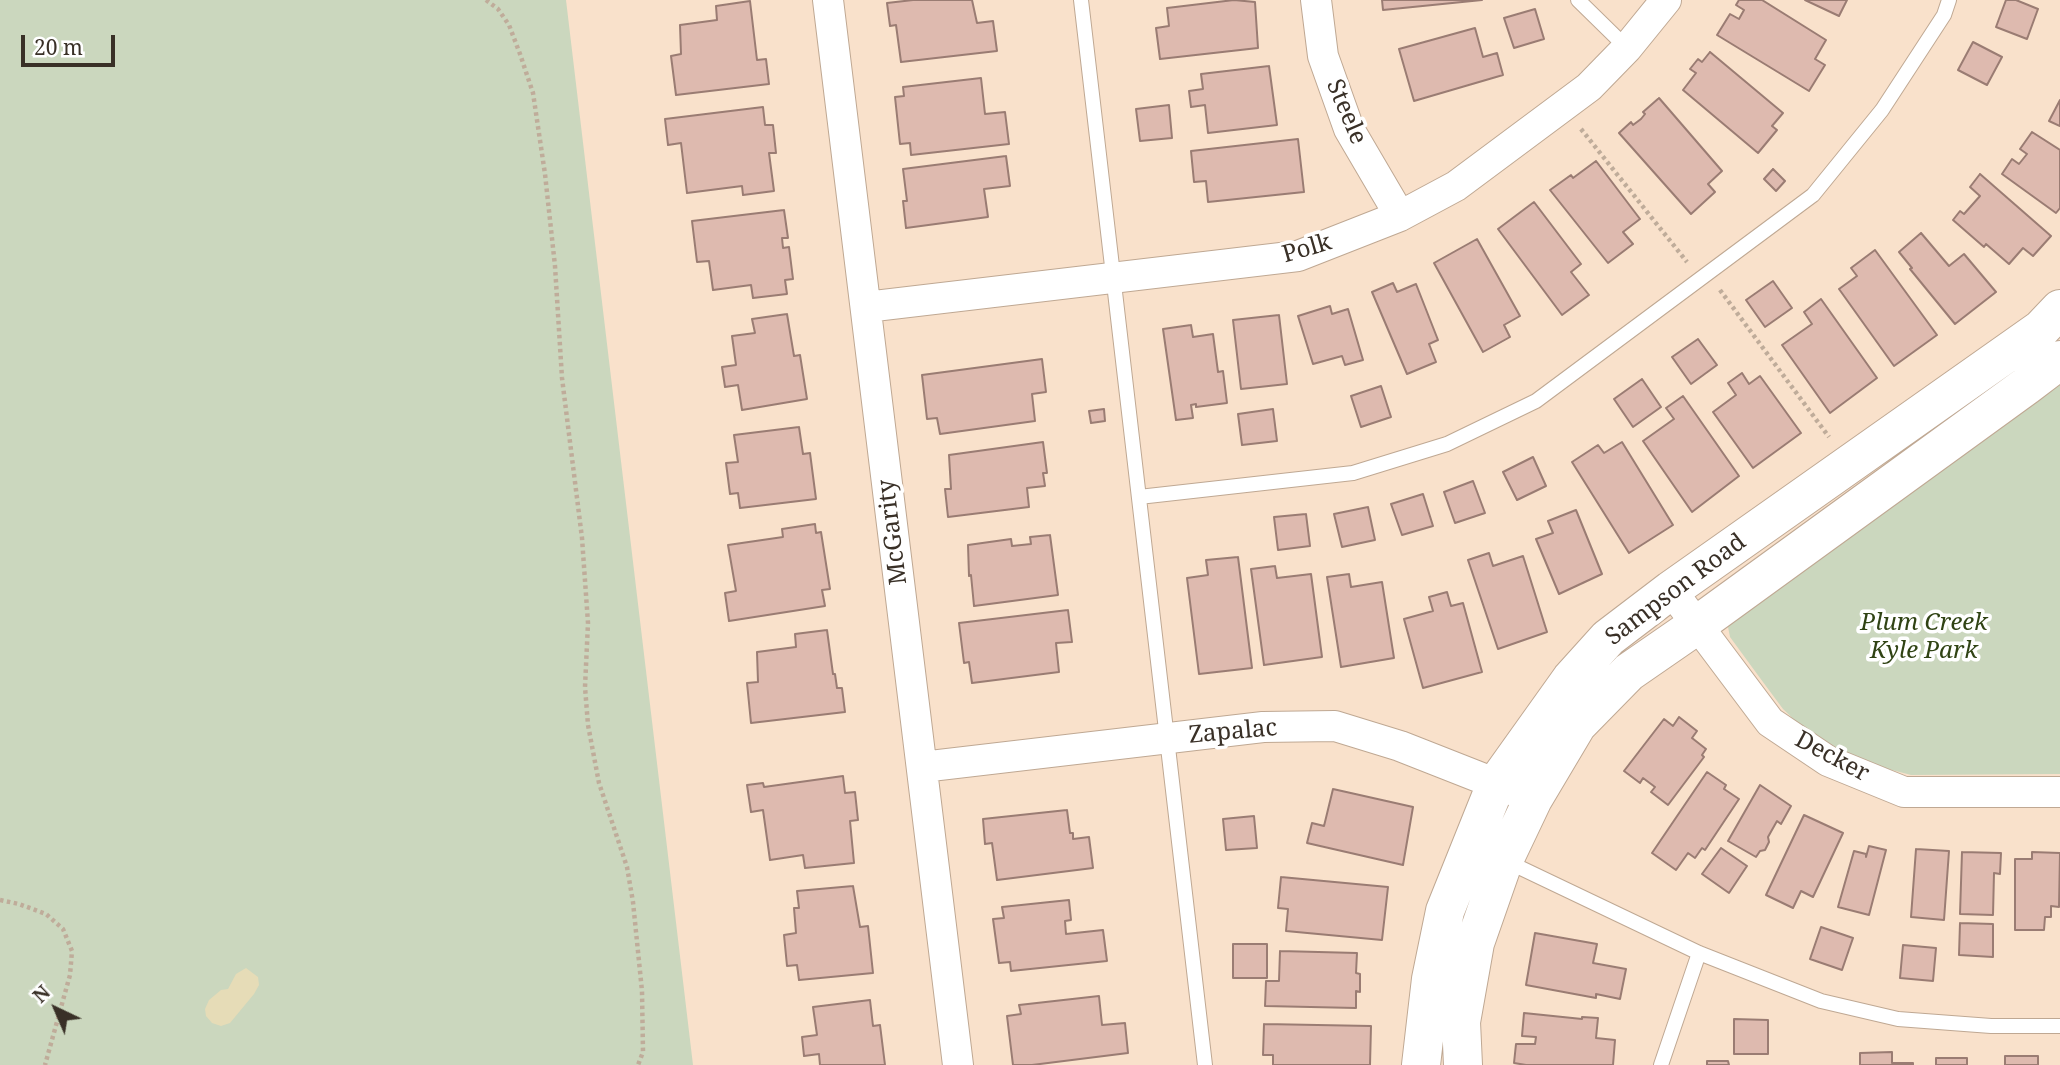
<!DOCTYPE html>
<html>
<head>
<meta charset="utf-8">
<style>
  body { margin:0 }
  #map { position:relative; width:2060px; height:1065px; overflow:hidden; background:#f9e1cb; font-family:"Noto Serif",serif }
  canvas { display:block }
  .north { position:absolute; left:21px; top:974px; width:70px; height:70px; -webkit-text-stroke:5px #fff; paint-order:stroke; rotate:316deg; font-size:19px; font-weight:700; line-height:28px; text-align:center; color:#393027 }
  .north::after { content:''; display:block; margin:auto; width:24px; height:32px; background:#393027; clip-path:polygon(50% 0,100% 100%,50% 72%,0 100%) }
  .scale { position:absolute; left:21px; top:35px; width:94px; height:32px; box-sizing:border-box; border:4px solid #393027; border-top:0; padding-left:9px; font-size:21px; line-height:24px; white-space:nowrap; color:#393027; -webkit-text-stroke:5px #fff; paint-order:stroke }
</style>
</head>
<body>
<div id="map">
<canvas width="2060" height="1065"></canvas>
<div class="north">N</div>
<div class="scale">20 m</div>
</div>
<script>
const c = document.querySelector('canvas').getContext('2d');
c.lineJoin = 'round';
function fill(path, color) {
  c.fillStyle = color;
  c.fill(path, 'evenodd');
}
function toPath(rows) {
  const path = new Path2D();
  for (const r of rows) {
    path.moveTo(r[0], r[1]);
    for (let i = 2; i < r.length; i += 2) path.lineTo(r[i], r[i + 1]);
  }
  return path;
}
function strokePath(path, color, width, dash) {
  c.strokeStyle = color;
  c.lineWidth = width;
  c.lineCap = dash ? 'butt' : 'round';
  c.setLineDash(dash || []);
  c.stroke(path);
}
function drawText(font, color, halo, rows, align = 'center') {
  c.font = font + ' "Noto Serif",serif';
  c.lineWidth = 7;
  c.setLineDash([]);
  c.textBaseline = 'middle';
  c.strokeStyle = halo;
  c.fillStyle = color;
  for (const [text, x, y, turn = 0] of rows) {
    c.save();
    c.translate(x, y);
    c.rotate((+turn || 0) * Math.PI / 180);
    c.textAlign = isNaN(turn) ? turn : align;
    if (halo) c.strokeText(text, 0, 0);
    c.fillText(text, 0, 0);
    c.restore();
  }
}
fill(toPath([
  [0,0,566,0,693,1065,0,1065],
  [2060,368,2060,774,1911,775,1873,765,1836,750,1807,732,1783,709,1760,678,1730,637,1727,622]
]), '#cbd7be');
fill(toPath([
  [246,968,258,977,259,985,254,994,230,1023,221,1026,212,1023,206,1016,205,1009,209,1000,221,990,228,989,236,974]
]), '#e6dcb7');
const building = toPath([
  [913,0,972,0,977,23,993,21,997,51,901,62,896,25,890,26,887,3,913,0],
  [1234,0,1255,2,1258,48,1160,59,1156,28,1169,26,1167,8,1234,0],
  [1382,0,1482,0,1383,10,1382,0],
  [1739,0,1762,0,1826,40,1815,59,1825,65,1809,91,1717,35,1730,14,1739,19,1744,10,1736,5,1739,0],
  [1805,0,1847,0,1839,16,1805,0],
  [2006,0,2016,0,2038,9,2027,39,1996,27,2006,0],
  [750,1,757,60,766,59,769,84,676,95,671,56,681,54,680,25,717,20,716,6,750,1],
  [1535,9,1544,39,1514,48,1504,18,1535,9],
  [1475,28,1483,57,1497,53,1503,75,1414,101,1399,49,1475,28],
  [1973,42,2002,57,1987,85,1958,70,1973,42],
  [1710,52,1783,113,1772,126,1777,130,1758,153,1683,90,1696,73,1690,69,1698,59,1702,62,1710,52],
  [1269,66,1277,125,1208,133,1205,105,1191,107,1189,91,1203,89,1201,74,1269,66],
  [981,78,985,114,1005,112,1009,144,911,155,910,143,900,144,895,97,904,96,903,87,981,78],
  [1659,98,1722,171,1708,184,1715,192,1691,214,1619,133,1631,122,1633,125,1641,119,1645,114,1643,112,1659,98],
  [2060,100,2060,126,2049,121,2060,100],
  [1169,105,1172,138,1140,141,1136,109,1169,105],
  [763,107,765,125,773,125,776,153,769,153,774,191,743,195,742,186,687,193,681,143,668,145,665,119,763,107],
  [2032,132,2060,150,2060,208,2056,213,2002,174,2012,159,2019,164,2027,154,2020,149,2032,132],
  [1298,139,1304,192,1208,202,1206,181,1194,182,1191,151,1298,139],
  [1006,156,1010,186,984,189,988,217,906,228,903,201,907,201,903,169,1006,156],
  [1596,161,1640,219,1623,232,1633,244,1608,263,1550,190,1571,175,1573,178,1596,161],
  [1773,169,1785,181,1776,191,1764,179,1773,169],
  [1980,174,2051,236,2033,256,2023,248,2009,264,1986,244,1984,247,1953,220,1960,211,1964,214,1980,196,1970,187,1980,174],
  [1534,202,1581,264,1571,272,1589,295,1562,315,1498,229,1534,202],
  [784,210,788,238,782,238,783,248,789,247,793,279,785,280,787,294,753,298,751,285,713,290,709,261,697,262,692,221,784,210],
  [1921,233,1949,266,1964,254,1996,292,1955,324,1910,269,1912,268,1899,252,1921,233],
  [1477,239,1520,316,1504,325,1510,337,1483,352,1434,263,1477,239],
  [1875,250,1937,335,1894,366,1839,289,1857,276,1851,268,1875,250],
  [1773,281,1792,308,1765,327,1746,300,1773,281],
  [1393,283,1397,292,1416,284,1438,340,1429,344,1436,362,1407,374,1372,292,1393,283],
  [1821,299,1877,378,1830,413,1782,345,1812,324,1804,312,1821,299],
  [1330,306,1332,314,1348,309,1363,360,1345,365,1342,356,1313,364,1298,316,1330,306],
  [787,314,794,356,800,355,807,399,742,410,738,385,725,387,722,367,736,365,732,336,755,333,752,319,787,314],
  [1279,315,1287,384,1241,389,1233,320,1279,315],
  [1191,325,1193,337,1213,334,1218,372,1223,371,1227,403,1196,407,1196,404,1191,405,1193,418,1176,420,1163,329,1191,325],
  [1698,339,1717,365,1691,384,1672,357,1698,339],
  [1042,359,1046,392,1032,394,1035,421,940,434,937,418,927,419,922,375,1042,359],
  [1742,373,1749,384,1760,376,1801,433,1753,468,1713,412,1736,395,1728,383,1742,373],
  [1642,379,1661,407,1633,427,1614,399,1642,379],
  [1381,386,1391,417,1361,427,1351,396,1381,386],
  [1683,396,1739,476,1692,512,1643,441,1674,419,1666,408,1683,396],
  [1104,409,1105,421,1091,423,1089,411,1104,409],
  [1273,409,1277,441,1242,445,1238,414,1273,409],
  [799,427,803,454,810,453,816,499,740,508,738,493,730,494,726,463,738,462,734,435,799,427],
  [1043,442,1047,473,1043,473,1045,486,1027,488,1029,507,948,517,945,489,951,489,949,455,1043,442],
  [1622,442,1673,525,1629,553,1572,462,1598,445,1604,453,1622,442],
  [1533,457,1546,486,1517,500,1503,472,1533,457],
  [1473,481,1485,513,1455,523,1444,492,1473,481],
  [1423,494,1433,526,1402,535,1391,504,1423,494],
  [1368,507,1375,540,1342,547,1334,514,1368,507],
  [1576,510,1602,574,1559,594,1536,539,1553,533,1548,521,1576,510],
  [1306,514,1310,546,1278,550,1274,517,1306,514],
  [815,524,816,533,821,532,830,589,822,590,825,606,729,621,725,593,736,591,728,545,783,537,782,529,815,524],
  [1050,535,1058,595,974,606,971,575,969,576,968,545,1011,539,1012,546,1031,544,1030,537,1050,535],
  [1489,553,1493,566,1523,556,1547,632,1498,649,1468,560,1489,553],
  [1238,557,1252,668,1199,674,1187,578,1208,575,1206,560,1238,557],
  [1275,566,1277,578,1311,574,1322,657,1264,665,1251,569,1275,566],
  [1349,574,1351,587,1382,582,1394,658,1341,667,1327,577,1349,574],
  [1447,592,1451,606,1463,603,1482,672,1423,688,1404,619,1433,611,1429,597,1447,592],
  [1068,610,1072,642,1056,643,1059,672,972,683,969,662,964,663,959,623,1068,610],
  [827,630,833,674,835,674,837,688,842,688,845,712,751,723,747,683,758,682,757,652,796,647,795,634,827,630],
  [1679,717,1697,731,1692,738,1706,749,1702,755,1704,757,1668,805,1651,792,1655,787,1643,778,1640,783,1624,771,1664,719,1673,726,1679,717],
  [1707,772,1726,785,1724,789,1739,799,1705,850,1702,848,1695,858,1688,853,1676,870,1652,853,1707,772],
  [843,776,845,793,855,792,858,820,850,821,854,863,805,868,803,855,770,860,763,810,751,812,747,785,763,783,764,787,843,776],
  [1760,785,1791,806,1781,824,1777,821,1768,837,1769,842,1765,850,1760,851,1756,857,1728,841,1760,785],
  [1333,789,1413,807,1403,865,1307,843,1312,823,1324,826,1333,789],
  [1067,810,1070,833,1073,833,1073,839,1089,837,1093,868,997,880,992,843,985,844,983,819,1067,810],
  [1804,815,1843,833,1813,897,1801,891,1793,908,1766,895,1804,815],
  [1254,816,1257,848,1226,850,1223,819,1254,816],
  [1869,846,1886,850,1869,915,1838,907,1854,851,1866,854,1866,857,1869,846],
  [1721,848,1747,866,1729,893,1702,874,1721,848],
  [1916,849,1949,851,1944,920,1911,917,1916,849],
  [1962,852,2001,853,2000,874,1994,873,1993,915,1960,914,1962,852],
  [2032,852,2060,853,2059,907,2051,906,2051,917,2045,917,2044,930,2015,930,2015,859,2032,859,2032,852],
  [1281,877,1388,887,1382,940,1286,931,1288,909,1278,908,1281,877],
  [853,886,860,927,868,926,873,973,799,980,797,965,787,966,784,935,796,933,794,908,799,908,797,891,853,886],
  [1069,900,1071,920,1065,921,1066,934,1103,930,1107,961,1011,971,1010,962,999,963,993,919,1004,918,1002,907,1069,900],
  [1960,923,1993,924,1993,957,1959,955,1960,923],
  [1821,927,1853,938,1842,970,1810,959,1821,927],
  [1535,933,1597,944,1593,963,1626,969,1620,999,1596,994,1596,998,1526,985,1535,933],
  [1233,944,1267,944,1267,978,1233,978,1233,944],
  [1903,945,1936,948,1933,981,1900,978,1903,945],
  [1280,951,1357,953,1356,973,1360,974,1360,992,1356,991,1356,1008,1265,1006,1266,981,1279,981,1280,951],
  [1099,996,1102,1025,1125,1023,1128,1053,1032,1065,1013,1065,1007,1016,1021,1014,1019,1005,1099,996],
  [870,1000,873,1026,880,1025,885,1065,820,1065,819,1054,804,1056,802,1037,817,1035,813,1007,870,1000],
  [1524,1013,1582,1019,1582,1017,1598,1018,1596,1038,1615,1040,1613,1065,1526,1065,1514,1063,1516,1044,1535,1044,1536,1037,1522,1036,1524,1013],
  [1734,1019,1768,1020,1768,1054,1734,1054,1734,1019],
  [1264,1024,1371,1026,1370,1065,1273,1065,1273,1055,1263,1055,1264,1024],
  [1892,1052,1892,1063,1913,1063,1913,1065,1860,1065,1860,1053,1892,1052],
  [2005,1056,2038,1056,2038,1065,2005,1065,2005,1056],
  [1936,1058,1967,1058,1967,1065,1936,1065,1936,1058],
  [1707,1061,1728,1061,1729,1065,1707,1065,1707,1061]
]);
fill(building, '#debaaf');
strokePath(building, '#9a7c73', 2);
const lane = toPath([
  [1081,0,1205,1065],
  [1578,0,1627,48],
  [1139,497,1353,473,1447,444,1536,401,1813,195,1882,110,1944,15,1949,0],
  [1504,860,1699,953,1821,1001,1898,1019,1991,1026,2060,1026],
  [1661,1065,1699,953]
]);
const street = toPath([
  [828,0,958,1065],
  [1316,0,1323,56,1349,129,1400,216],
  [866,307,1298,256,1400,216,1456,186,1589,87,1627,48,1666,0],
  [1671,590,1770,722,1828,761,1904,792,2060,792],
  [922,767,1263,727,1335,726,1400,746,1517,792]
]);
const secondary = toPath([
  [1421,1065,1431,979,1445,911,1496,784,1571,679,1608,638,1671,590,2041,329,2060,309],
  [1463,1065,1461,1022,1475,943,1504,860,1533,799,1577,725,1629,672,1697,625,2026,386,2060,360]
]);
strokePath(lane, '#bfa893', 16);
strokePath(street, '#bfa893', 32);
strokePath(secondary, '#bfa893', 40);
strokePath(toPath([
  [486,0,498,9,509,25,520,54,533,93,545,174,555,266,562,378,582,538,588,623,585,687,588,725,599,783,627,867,633,902,642,991,643,1052,638,1065],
  [1581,129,1687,262],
  [1720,290,1829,437],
  [0,900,19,904,46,914,63,929,72,951,70,975,45,1065]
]), '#bfac9a', 4.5, [3.5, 3.5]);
strokePath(lane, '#fff', 14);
strokePath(street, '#fff', 30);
strokePath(secondary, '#fff', 38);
drawText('24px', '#393027', '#fff', [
  ["Steele",1346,112,67],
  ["Polk",1307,249,-16],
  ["McGarity",893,532,-97],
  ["Sampson Road",1676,590,-37],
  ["Zapalac",1233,732,-5],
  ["Decker",1832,757,28]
]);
drawText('italic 24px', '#304314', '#fff', [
  ["Plum Creek",1924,623],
  ["Kyle Park",1924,651]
]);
</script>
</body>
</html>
